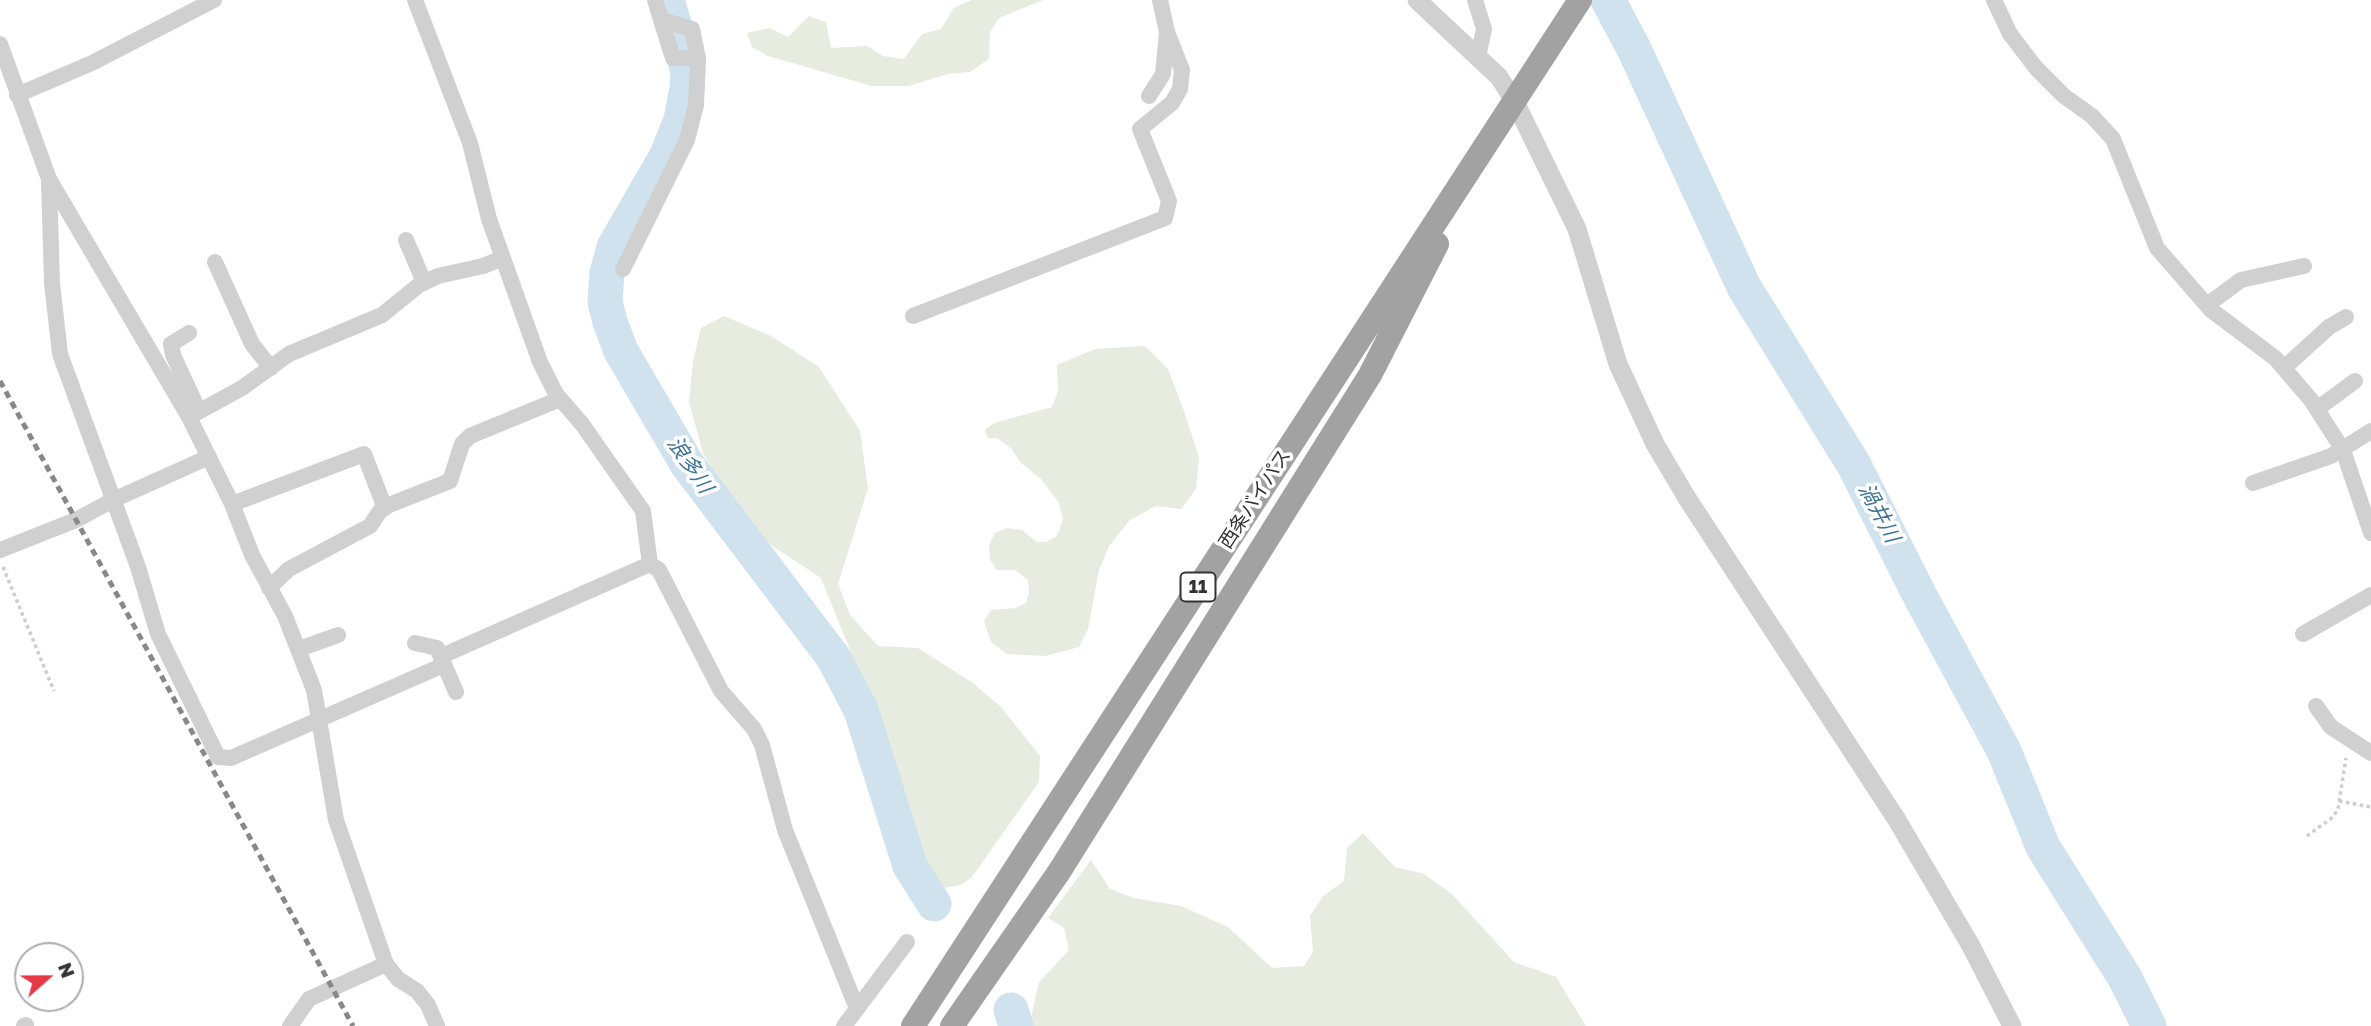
<!DOCTYPE html>
<html>
<head>
<meta charset="utf-8">
<style>
  body { margin:0 }
  #map { position:relative; width:2371px; height:1026px; overflow:hidden; background:#fff; font-family:"Golos Text",sans-serif }
  canvas { display:block }
  .north { position:absolute; left:14px; top:942px; width:70px; height:70px; box-sizing:border-box; background:#fff; border:2px solid #adadad; border-radius:50%; rotate:69deg; font-size:19px; font-weight:700; line-height:28px; text-align:center; color:#333 }
  .north::after { content:''; display:block; margin:auto; width:24px; height:32px; background:#e63946; clip-path:polygon(50% 0,100% 100%,50% 72%,0 100%) }
</style>
</head>
<body>
<div id="map">
<canvas width="2371" height="1026"></canvas>
<div class="north">N</div>
</div>
<script>
const c = document.querySelector('canvas').getContext('2d');
c.lineJoin = 'round';
function fill(path, color) {
  c.fillStyle = color;
  c.fill(path, 'evenodd');
}
function toPath(rows) {
  const path = new Path2D();
  for (const r of rows) {
    path.moveTo(r[0], r[1]);
    for (let i = 2; i < r.length; i += 2) path.lineTo(r[i], r[i + 1]);
  }
  return path;
}
function strokePath(path, color, width, dash) {
  c.strokeStyle = color;
  c.lineWidth = width;
  c.lineCap = dash ? 'butt' : 'round';
  c.setLineDash(dash || []);
  c.stroke(path);
}
function drawText(font, color, halo, rows, align = 'center') {
  c.font = font + ' "Golos Text","Noto Sans JP",sans-serif';
  c.lineWidth = 7;
  c.setLineDash([]);
  c.textBaseline = 'middle';
  c.strokeStyle = halo;
  c.fillStyle = color;
  for (const [text, x, y, turn = 0] of rows) {
    c.save();
    c.translate(x, y);
    c.rotate((+turn || 0) * Math.PI / 180);
    c.textAlign = isNaN(turn) ? turn : align;
    if (halo) c.strokeText(text, 0, 0);
    c.fillText(text, 0, 0);
    c.restore();
  }
}
fill(toPath([
  [971,0,1043,0,999,18,990,32,989,59,970,72,948,74,908,86,872,86,768,56,752,47,747,33,769,28,788,37,809,16,826,22,831,48,867,46,883,56,904,59,922,34,941,29,954,8],
  [724,316,771,336,819,367,860,431,868,488,838,584,850,615,878,646,918,648,973,683,1001,707,1040,756,1039,782,972,877,961,885,938,889,910,884,898,868,882,824,853,718,836,683,850,650,821,578,768,543,727,496,703,453,689,402,693,361,701,328],
  [1145,346,1168,369,1185,414,1199,457,1196,489,1181,509,1156,506,1130,520,1109,546,1099,570,1088,629,1079,647,1045,656,1007,654,991,642,984,621,991,610,1016,608,1026,603,1029,593,1028,580,1015,570,997,570,990,560,989,545,995,533,1007,528,1022,530,1037,542,1046,542,1057,536,1063,520,1059,503,1041,479,1020,462,1011,448,997,438,988,438,985,430,994,423,1052,407,1058,391,1057,365,1095,349],
  [1363,833,1395,867,1424,874,1452,894,1514,962,1556,977,1586,1026,1029,1026,1039,982,1069,950,1064,928,1048,918,1091,860,1110,889,1134,898,1181,906,1228,927,1272,968,1304,966,1313,952,1310,916,1323,896,1344,881,1347,848]
]), '#e6ecdf');
strokePath(toPath([
  [667,0,688,71,687,88,681,120,666,157,614,247,607,273,605,302,610,322,621,351,687,464,833,657,861,710,910,866,934,904],
  [1608,0,1634,49,1744,287,1854,465,1920,596,2004,751,2043,847,2125,978,2149,1026],
  [1011,1010,1016,1026]
]), '#cfe2ee', 35);
strokePath(toPath([
  [3,567,54,691],
  [2339,801,2371,807],
  [2307,836,2333,817,2338,809,2346,758]
]), '#cdcdcd', 3.5, [3.5, 3.5]);
strokePath(toPath([
  [415,0,470,143,489,219,540,362,556,394,582,424,643,511,650,564],
  [655,0,661,20,673,58,698,58,692,29,661,20],
  [1475,0,1484,29,1478,57],
  [1994,0,2010,34,2036,68,2064,96,2092,116,2113,139,2157,248,2211,310,2275,358,2311,400,2343,450,2371,533],
  [0,44,49,179,189,417,232,504,252,555,285,616,314,690,336,820,386,964,398,979,417,991,428,1005,437,1026],
  [17,95,92,63,214,0],
  [1149,96,1163,74,1167,32,1160,0],
  [49,183,52,283,60,354,138,567,158,634,218,757,231,758,439,667,444,655,650,564],
  [406,240,424,282],
  [215,262,252,344,271,368],
  [623,269,687,140,696,105,698,58],
  [2207,305,2241,280,2304,266],
  [913,316,1165,218,1169,201,1140,129,1172,103,1180,89,1182,70,1167,32],
  [189,333,171,344,173,355,199,411],
  [2284,368,2329,327,2346,317],
  [2317,409,2355,381],
  [189,417,242,388,289,354,382,315,419,285,438,276,483,266,503,258],
  [2253,483,2331,456,2371,431],
  [232,504,364,454,385,508],
  [0,550,76,520,113,500,209,457],
  [650,564,659,570,721,691,754,729,762,745,785,830,856,1006],
  [269,588,289,569,370,526,380,511,389,505,450,481,462,444,470,436,560,399],
  [2303,634,2371,595],
  [415,643,437,648,456,692],
  [299,649,338,635],
  [2316,706,2331,727,2371,753],
  [24,1026,26,1025],
  [290,1026,309,999,386,964],
  [844,1026,907,942]
]), '#d0d0d0', 16);
strokePath(toPath([
  [1417,0,1499,77,1515,102,1577,229,1618,364,1655,444,1687,498,1897,820,1971,946,2012,1026]
]), '#d0d0d0', 19);
strokePath(toPath([
  [913,1026,1580,0],
  [952,1026,1059,872,1370,375,1437,244]
]), '#a2a2a2', 24);
strokePath(toPath([
  [0,381,353,1026]
]), '#888', 5, [7, 5]);
for (const [x, y, w] of [
  [1198,587,35]
]) {
  const box = new Path2D();
  box.roundRect(x - w / 2, y - 14.5, w, 29, 5);
  c.fillStyle = '#fff';
  c.fill(box);
  strokePath(box, '#333', 2);
}
drawText('bold 18px', '#333', null, [
  ["11",1198,587]
]);
drawText('19px', '#333', '#fff', [
  ["西条バイパス",1255,499,-57]
]);
drawText('italic 21px', '#3f7597', '#fff', [
  ["浪多川",690,465,56],
  ["渦井川",1879,513,62]
]);
</script>
</body>
</html>
